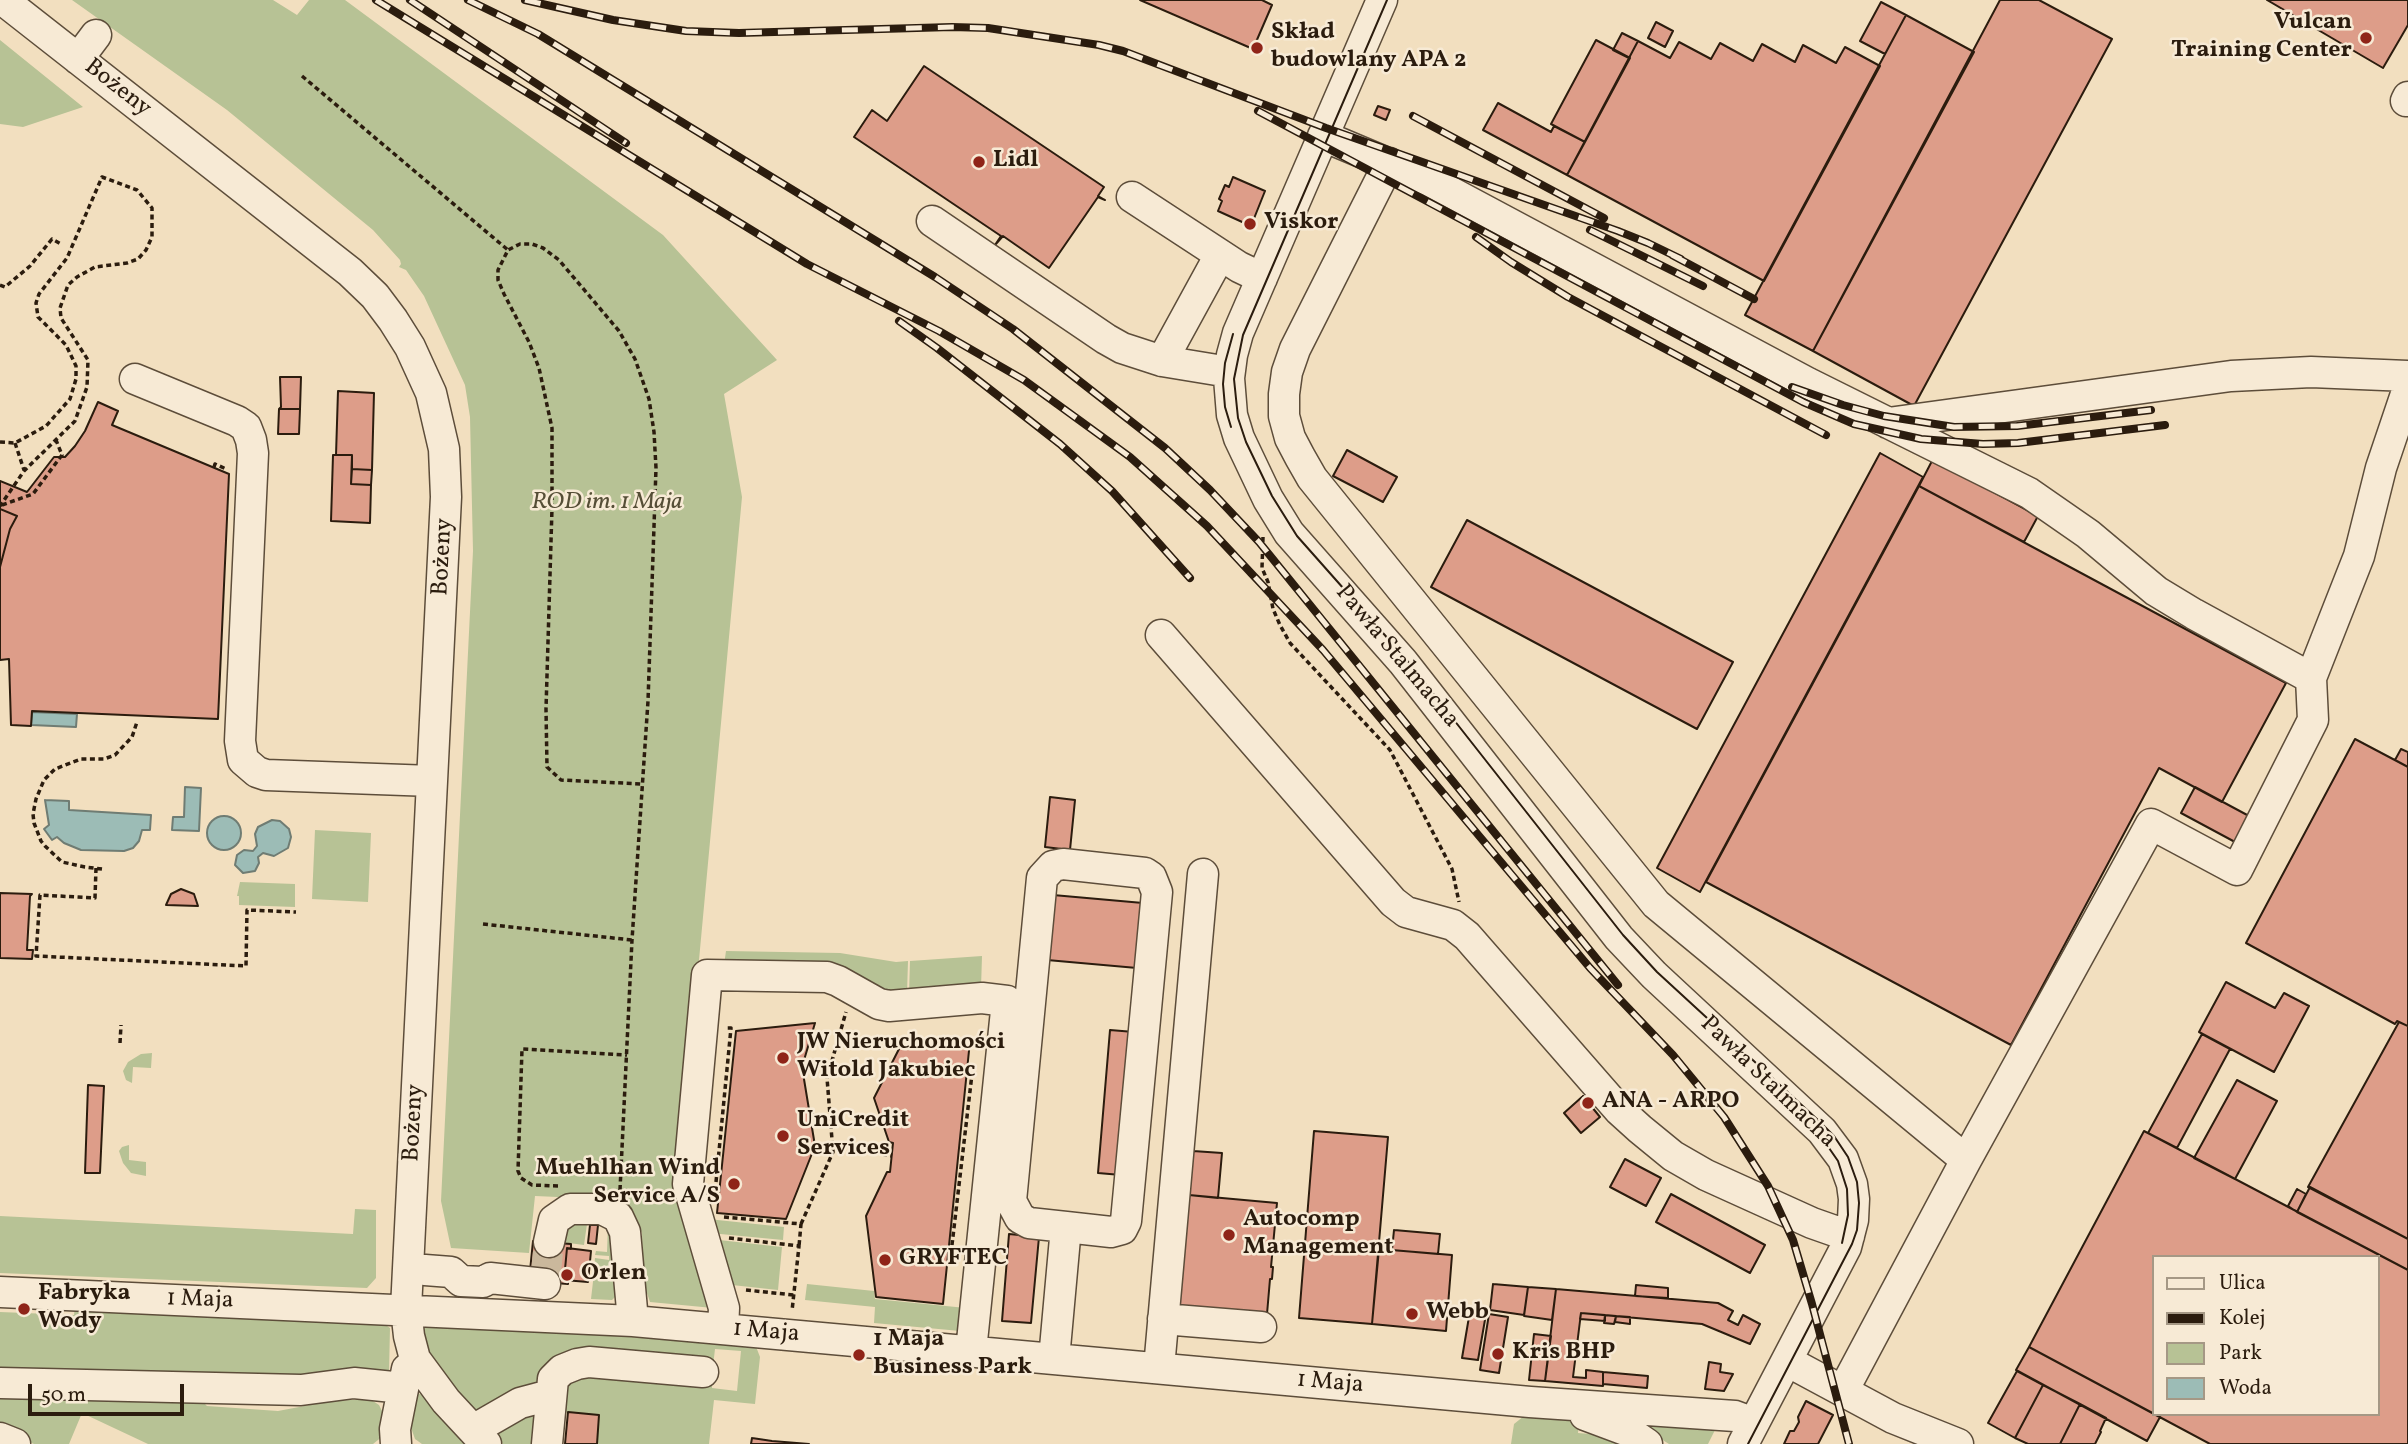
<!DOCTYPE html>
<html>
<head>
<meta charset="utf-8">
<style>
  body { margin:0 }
  #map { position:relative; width:2408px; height:1444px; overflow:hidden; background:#f2dfbf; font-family:Vollkorn,serif }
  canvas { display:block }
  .legend { position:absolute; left:2152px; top:1255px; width:228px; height:161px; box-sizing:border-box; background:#f7ead5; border:2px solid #a59885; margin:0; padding:9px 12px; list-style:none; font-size:21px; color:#2b1c0e }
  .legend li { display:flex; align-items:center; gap:14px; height:35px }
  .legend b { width:35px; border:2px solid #a59885 }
  .scale { position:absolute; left:28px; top:1384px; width:156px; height:32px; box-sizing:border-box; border:4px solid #2b1c0e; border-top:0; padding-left:9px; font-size:21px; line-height:24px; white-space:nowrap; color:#2b1c0e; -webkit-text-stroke:5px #f7ead5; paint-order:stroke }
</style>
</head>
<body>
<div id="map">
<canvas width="2408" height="1444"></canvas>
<ul class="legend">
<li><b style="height:9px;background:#f7ead5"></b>Ulica</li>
<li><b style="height:9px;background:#2b1c0e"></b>Kolej</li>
<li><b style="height:19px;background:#b7c295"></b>Park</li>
<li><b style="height:19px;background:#9cbcb6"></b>Woda</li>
</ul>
<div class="scale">50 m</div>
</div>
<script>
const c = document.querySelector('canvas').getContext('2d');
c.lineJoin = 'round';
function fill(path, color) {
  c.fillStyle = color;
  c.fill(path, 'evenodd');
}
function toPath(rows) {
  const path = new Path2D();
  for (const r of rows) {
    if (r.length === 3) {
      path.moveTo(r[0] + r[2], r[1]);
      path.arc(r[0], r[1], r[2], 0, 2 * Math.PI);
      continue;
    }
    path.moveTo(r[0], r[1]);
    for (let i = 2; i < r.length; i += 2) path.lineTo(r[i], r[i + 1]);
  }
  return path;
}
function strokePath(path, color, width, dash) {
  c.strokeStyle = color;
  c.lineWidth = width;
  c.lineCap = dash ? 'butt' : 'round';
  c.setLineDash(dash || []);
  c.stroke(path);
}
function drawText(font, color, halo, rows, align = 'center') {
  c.font = font + ' Vollkorn,serif';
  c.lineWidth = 5;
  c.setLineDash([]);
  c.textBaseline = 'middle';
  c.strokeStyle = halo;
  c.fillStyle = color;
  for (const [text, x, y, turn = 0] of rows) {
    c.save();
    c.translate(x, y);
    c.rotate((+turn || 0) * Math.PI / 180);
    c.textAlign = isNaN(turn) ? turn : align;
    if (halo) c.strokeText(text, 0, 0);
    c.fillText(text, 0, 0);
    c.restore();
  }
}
fill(toPath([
  [72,0,273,0,297,15,309,0,345,0,663,235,777,360,724,394,742,497,678,1186,713,1308,650,1302,643,1281,642,1233,626,1200,535,1196,529,1253,451,1248,441,1201,473,551,470,417,465,385,424,296,406,270,399,267,401,264,400,260,373,230,227,110],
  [0,40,83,107,23,127,0,124],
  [315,830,371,833,368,902,312,899],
  [240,882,295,884,295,907,239,905,239,896,237,896],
  [726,951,840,953,896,962,908,961,907,994,724,965],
  [982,956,981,988,909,994,910,961],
  [152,1053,151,1068,133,1067,132,1083,126,1080,123,1071,128,1062,141,1054],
  [129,1145,129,1160,146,1162,146,1176,131,1173,123,1163,119,1151,122,1147],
  [696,1187,711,1189,708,1219,784,1227,783,1240,710,1233],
  [355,1209,376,1210,376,1278,367,1288,0,1273,0,1216,353,1234],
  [568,1221,610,1225,612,1253,620,1270,594,1268,595,1258,609,1260,609,1256,595,1255,596,1251,607,1252,608,1226,587,1224,584,1245,561,1242],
  [719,1240,782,1247,778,1290,732,1285],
  [594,1273,620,1274,617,1295,612,1300,591,1299],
  [807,1284,874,1291,875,1299,966,1308,960,1331,874,1323,875,1307,805,1300],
  [75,1306,377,1319,390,1328,389,1373,386,1377,0,1376,0,1312,74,1315],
  [431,1322,755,1344,760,1357,755,1404,714,1400,709,1444,597,1444,599,1415,559,1412,562,1385,574,1373,712,1382,712,1388,737,1391,741,1351,715,1349,713,1366,590,1354,541,1382,483,1412,476,1411,469,1405,440,1372,427,1352,423,1333,425,1326],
  [0,1390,198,1397,207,1406,278,1411,331,1401,370,1399,379,1405,388,1423,383,1436,373,1444,148,1444,82,1413,69,1444,34,1444,0,1430],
  [417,1393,423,1395,472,1444,422,1444,415,1439,408,1419],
  [545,1401,543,1444,503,1444,495,1434],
  [1524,1416,1579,1422,1578,1433,1603,1435,1622,1444,1511,1444,1514,1424],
  [1652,1424,1716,1428,1708,1444,1669,1444,1650,1432]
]), '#b7c295');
const water = toPath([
  [32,712,77,714,76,727,31,725,32,712],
  [185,787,201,788,199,831,172,830,173,817,184,817,185,787],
  [45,800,69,801,69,810,151,815,150,830,142,830,139,841,133,848,124,851,81,850,64,843,57,837,52,840,44,829,49,825,45,800],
  [224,833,17],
  [272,820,280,821,289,829,291,837,288,848,274,856,263,853,258,857,259,863,255,871,243,873,235,865,237,855,244,850,253,851,257,846,255,834,258,827,272,820]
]);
fill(water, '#9cbcb6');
strokePath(water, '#6f7c73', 2);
const building = toPath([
  [1140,0,1262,0,1272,5,1253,49,1140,0],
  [2000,0,2039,0,2112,39,1914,406,1813,351,2000,0],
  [2267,0,2408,0,2408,25,2383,68,2267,0],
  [1881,2,1906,15,1885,54,1860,41,1881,2],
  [1906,15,1974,52,1813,351,1745,315,1906,15],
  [1656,22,1673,31,1665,47,1648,38,1656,22],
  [1622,33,1638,41,1629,58,1613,50,1622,33],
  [1596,40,1630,58,1585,142,1551,124,1596,40],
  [1638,41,1670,58,1679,42,1711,59,1720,43,1753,61,1762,44,1795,62,1803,45,1836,63,1845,47,1880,66,1764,281,1567,175,1638,41],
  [924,66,1104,187,1098,196,1105,200,1098,197,1049,268,1003,236,995,245,1001,236,854,137,872,110,887,121,924,66],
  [1498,103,1551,132,1554,126,1585,142,1567,175,1483,130,1498,103],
  [1378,106,1390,110,1386,120,1374,115,1378,106],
  [1233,177,1265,191,1251,226,1218,211,1222,201,1219,199,1225,185,1229,187,1233,177],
  [280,377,301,377,300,409,279,409,281,407,280,377],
  [338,391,374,393,372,470,352,469,352,455,336,455,338,391],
  [98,402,118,411,112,425,229,474,218,719,32,711,31,726,11,725,9,659,0,660,0,567,10,529,17,516,0,509,0,481,27,492,54,457,65,457,75,446,85,431,98,402],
  [279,409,300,409,299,434,278,434,279,409],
  [1347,450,1397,477,1383,502,1333,476,1347,450],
  [1880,453,1923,477,1700,892,1657,868,1880,453],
  [333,455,352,455,351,484,371,485,370,523,331,521,333,455],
  [1933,459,2038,516,2024,542,1919,486,1933,459],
  [352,469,372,470,371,485,351,484,352,469],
  [1919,486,2286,683,2222,802,2159,768,2011,1045,1706,882,1919,486],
  [0,509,17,516,10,529,0,567,0,509],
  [1467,520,1733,662,1697,729,1431,587,1467,520],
  [2355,739,2408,767,2408,1026,2397,1021,2395,1024,2246,943,2355,739],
  [2401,749,2408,752,2408,767,2395,760,2401,749],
  [2195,787,2249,816,2235,842,2181,813,2195,787],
  [1050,797,1075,800,1070,850,1045,847,1050,797],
  [181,889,194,894,198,906,166,905,171,894,181,889],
  [0,893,32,894,30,896,27,950,33,950,32,959,0,958,0,893],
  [1053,895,1143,903,1137,968,1047,960,1053,895],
  [2226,982,2275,1008,2284,993,2309,1006,2274,1072,2199,1032,2226,982],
  [2399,1022,2408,1026,2408,1239,2308,1187,2399,1022],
  [815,1023,802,1067,815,1146,786,1219,717,1213,736,1031,815,1023],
  [1110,1030,1134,1032,1121,1175,1098,1173,1110,1030],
  [2202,1034,2230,1049,2177,1148,2148,1133,2202,1034],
  [970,1041,943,1304,876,1297,866,1216,887,1172,890,1172,893,1143,889,1142,874,1098,900,1047,970,1041],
  [2237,1080,2277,1101,2235,1179,2194,1158,2237,1080],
  [88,1085,104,1086,100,1173,85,1173,88,1085],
  [1583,1096,1600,1117,1581,1133,1564,1113,1583,1096],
  [1314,1131,1388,1137,1372,1324,1299,1318,1314,1131],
  [2144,1131,2408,1270,2408,1444,2210,1444,2154,1414,2378,1414,2378,1257,2154,1257,2154,1414,2029,1347,2144,1131],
  [1193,1151,1222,1153,1218,1198,1189,1195,1193,1151],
  [1625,1159,1661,1178,1646,1206,1610,1187,1625,1159],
  [2310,1187,2408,1239,2408,1270,2297,1212,2310,1187],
  [2297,1189,2306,1194,2297,1212,2288,1206,2297,1189],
  [1671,1194,1765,1245,1750,1273,1656,1222,1671,1194],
  [1189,1195,1277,1203,1271,1267,1273,1267,1272,1279,1270,1279,1267,1314,1179,1306,1189,1195],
  [590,1225,598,1225,596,1244,588,1243,590,1225],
  [1394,1230,1440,1234,1438,1254,1392,1250,1394,1230],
  [1009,1234,1039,1237,1031,1323,1002,1321,1009,1234],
  [533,1241,571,1244,571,1249,567,1248,564,1280,568,1280,568,1284,529,1281,533,1241],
  [567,1248,591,1251,588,1282,564,1280,567,1248],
  [1379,1249,1452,1255,1446,1331,1372,1324,1379,1249],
  [1493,1284,1528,1287,1524,1315,1490,1310,1493,1284],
  [1636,1285,1668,1288,1668,1298,1635,1296,1636,1285],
  [1528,1287,1556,1289,1552,1320,1524,1316,1528,1287],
  [1556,1289,1718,1303,1733,1311,1728,1320,1738,1325,1743,1315,1760,1324,1750,1344,1702,1324,1581,1313,1573,1377,1586,1378,1586,1370,1603,1372,1603,1386,1545,1381,1556,1289],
  [1470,1311,1486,1314,1478,1360,1462,1358,1470,1311],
  [1581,1313,1605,1315,1605,1321,1580,1319,1581,1313],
  [1489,1314,1508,1317,1499,1373,1480,1370,1489,1314],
  [1605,1315,1616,1316,1614,1324,1604,1323,1605,1315],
  [1616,1316,1630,1317,1630,1324,1615,1322,1616,1316],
  [1534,1334,1551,1336,1545,1381,1529,1380,1534,1334],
  [2029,1347,2160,1417,2147,1441,2016,1370,2029,1347],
  [1709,1362,1721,1364,1720,1372,1733,1374,1724,1391,1705,1389,1709,1362],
  [2017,1371,2043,1385,2015,1438,1988,1423,2017,1371],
  [1603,1372,1648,1376,1647,1388,1603,1384,1603,1372],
  [2043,1385,2080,1404,2060,1444,2028,1444,2015,1438,2043,1385],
  [1806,1401,1833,1415,1818,1444,1784,1444,1790,1431,1794,1431,1799,1422,1798,1417,1806,1401],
  [2080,1404,2106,1418,2100,1431,2101,1432,2095,1444,2060,1444,2080,1404],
  [568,1412,599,1415,597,1444,565,1444,568,1412],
  [752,1438,772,1441,809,1444,751,1444,752,1438]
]);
fill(building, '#dd9d89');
strokePath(building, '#2b1c0e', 2);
strokePath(toPath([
  [545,1282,549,1242]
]), '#cab89c', 30, [30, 15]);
const minor = toPath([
  [3,0,350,272,375,296,393,320,410,347,431,393,444,449,446,497,406,1309,409,1336,415,1359,446,1401,486,1444],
  [1382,0,1238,333,1232,355,1229,378,1232,415,1239,438,1268,499,1289,533,1403,662,1619,938,1654,975,1822,1131,1843,1159,1852,1184,1854,1199,1853,1220,1846,1247,1743,1444],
  [78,59,96,35],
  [2406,101,2408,97],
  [1323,136,1430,181,1808,383,2029,493,2088,534,2156,591,2194,614,2311,678],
  [1389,163,1295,349,1287,372,1284,394,1284,416,1290,438,1300,457,1312,478,1656,904,1966,1160],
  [1132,197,1239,267,1262,278],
  [932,221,1106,339,1122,348,1162,361,1229,372],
  [1162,361,1220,255],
  [135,379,237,421,246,427,251,440,253,453,240,741,243,760,257,772,266,775,432,781],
  [1888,423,2231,376,2311,372,2408,376],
  [1161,635,1393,902,1406,912,1453,925,1467,936,1619,1110,1640,1129,1673,1156,1706,1175,1812,1223,1849,1236],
  [549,1242,554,1220,570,1209,602,1209,618,1217,625,1232,633,1321],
  [425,1270,451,1272,461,1281,483,1282,490,1278,545,1284],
  [0,1292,633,1321,1530,1402,1735,1416,1754,1423],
  [1163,1319,1261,1327],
  [723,1329,724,1308,688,1184,707,975,827,977,838,981,879,1004,889,1006,982,998,1007,1001,971,1351],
  [1054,1359,1066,1227,1111,1232,1122,1229,1126,1221,1157,892,1151,877,1145,873,1063,864,1053,866,1042,878,1011,1201,1020,1218,1029,1223,1066,1227],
  [1787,1361,1893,1418,1958,1444],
  [1159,1368,1203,874],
  [0,1383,301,1390,354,1383,403,1388],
  [1843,1391,1966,1160,2151,824,2237,870,2313,720,2311,678,2359,556,2381,468,2408,388],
  [1585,1415,1628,1431,1647,1444],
  [473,1430,520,1403,550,1395],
  [0,1438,15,1444],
  [396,1444,395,1429,407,1369],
  [547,1444,553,1379,562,1370,577,1364,589,1362,703,1372]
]);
strokePath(minor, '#5d4d3a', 33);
strokePath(toPath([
  [302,76,508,250],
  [0,285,5,287,30,266,52,239,61,244],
  [0,442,15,443,46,426,70,399,76,379,76,366,66,345,38,317,36,303,39,294,67,258,102,177,137,190,152,208,152,237,146,250,138,259,127,263,95,267,77,277,68,285,60,308,61,318,88,360,87,387,75,421,24,471,0,506],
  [15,443,24,470],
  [214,467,215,464,226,469],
  [2,505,33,494,62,455,56,440],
  [1263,537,1262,568,1268,582,1273,609,1280,625,1290,643,1390,750,1452,869,1459,902],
  [96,868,95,898,40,895,36,956,246,966,247,910,296,912],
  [102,869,85,867,62,862,45,846,41,841,34,823,33,814,36,799,44,780,55,769,81,759,104,759,115,755,132,737,137,722],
  [483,924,632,940],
  [120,1043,121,1025],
  [809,1114,830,1118],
  [832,1144,892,1156],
  [716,1182,731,1028,725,1028],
  [558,1186,532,1185,521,1178,518,1171,522,1049,627,1055],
  [620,1190,632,940,648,701,656,468,654,432,649,399,635,359,619,331,559,260,543,248,532,244,520,244,508,250,498,270,498,280,504,294,529,342,539,368,552,428,552,508,546,709,547,767,561,780,642,784],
  [724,1217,801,1224,799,1246],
  [801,1224,833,1152,827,1078,846,1012],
  [729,1238,799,1246,792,1311],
  [950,1262,972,1074],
  [746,1290,794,1295]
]), '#2b1c0e', 3.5, [5, 3.5]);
strokePath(minor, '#f7ead5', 30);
strokePath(toPath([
  [1387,0,1243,335,1234,379,1238,418,1246,442,1272,496,1297,536,1406,659,1623,935,1657,972,1818,1120,1834,1136,1848,1157,1857,1182,1859,1203,1857,1230,1852,1244,1748,1444],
  [1231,427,1225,407,1223,384,1225,363,1233,334],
  [1820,1135,1838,1161,1847,1189,1848,1215,1842,1243]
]), '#2b1c0e', 2);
const rail = toPath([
  [376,0,807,264,939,331,1024,380,1130,457,1207,526,1323,650,1590,968,1673,1055,1724,1117,1768,1186,1793,1240,1812,1304,1849,1444],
  [410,0,626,143],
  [468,0,538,34,935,277,1013,329,1165,448,1210,490,1259,542,1618,985],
  [525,0,613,20,686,31,739,33,952,27,988,28,1099,45,1123,51,1326,128,1618,231,1648,243,1681,259],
  [1258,111,1803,402,1854,424,1921,439,1983,444,2018,443,2165,425],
  [1413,116,1604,218],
  [1590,230,1703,286],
  [1476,237,1511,262,1568,297,1826,435],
  [1672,255,1754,299],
  [899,321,937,348,1060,444,1112,491,1190,578],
  [1792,387,1843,405,1884,416,1954,427,2017,426,2151,410]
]);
strokePath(rail, '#2b1c0e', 8);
strokePath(rail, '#f7ead5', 5, [16]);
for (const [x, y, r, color] of [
  [2366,38,7,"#8f2418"],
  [1257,48,7,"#8f2418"],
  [979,162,7,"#8f2418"],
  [1250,224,7,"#8f2418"],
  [783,1058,7,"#8f2418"],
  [1588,1103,7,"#8f2418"],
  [783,1136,7,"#8f2418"],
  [734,1184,7,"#8f2418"],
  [1229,1235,7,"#8f2418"],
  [885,1260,7,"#8f2418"],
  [567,1275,7,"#8f2418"],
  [24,1309,7,"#8f2418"],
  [1412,1314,7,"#8f2418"],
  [1498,1354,7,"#8f2418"],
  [859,1355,7,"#8f2418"]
]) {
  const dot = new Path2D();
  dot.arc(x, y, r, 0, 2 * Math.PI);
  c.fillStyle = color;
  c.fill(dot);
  strokePath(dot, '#f7ead5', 2.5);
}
drawText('bold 24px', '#2b1c0e', '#f7ead5', [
  ["Vulcan",2352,24,"right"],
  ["Training Center",2352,52,"right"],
  ["Skład",1271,34],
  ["budowlany APA 2",1271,62],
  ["Lidl",993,162],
  ["Viskor",1264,224],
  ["JW Nieruchomości",797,1044],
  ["Witold Jakubiec",797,1072],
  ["ANA - ARPO",1602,1103],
  ["UniCredit",797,1122],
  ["Services",797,1150],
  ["Muehlhan Wind",720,1170,"right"],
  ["Service A/S",720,1198,"right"],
  ["Autocomp",1243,1221],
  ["Management",1243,1249],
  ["GRYFTEC",899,1260],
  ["Orlen",581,1275],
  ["Fabryka",38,1295],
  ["Wody",38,1323],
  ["Webb",1426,1314],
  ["1 Maja",873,1341],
  ["Business Park",873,1369],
  ["Kris BHP",1512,1354]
], 'left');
drawText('24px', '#2b1c0e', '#f7ead5', [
  ["Bożeny",117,89,38],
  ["Bożeny",444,557,-87],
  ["Pawła Stalmacha",1396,657,50],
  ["Pawła Stalmacha",1767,1083,44],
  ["Bożeny",415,1123,-87],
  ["1 Maja",200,1301,2],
  ["1 Maja",766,1333,5],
  ["1 Maja",1330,1384,5]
]);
drawText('italic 24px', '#554e36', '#f7ead5', [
  ["ROD im. 1 Maja",607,504]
]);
</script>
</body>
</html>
